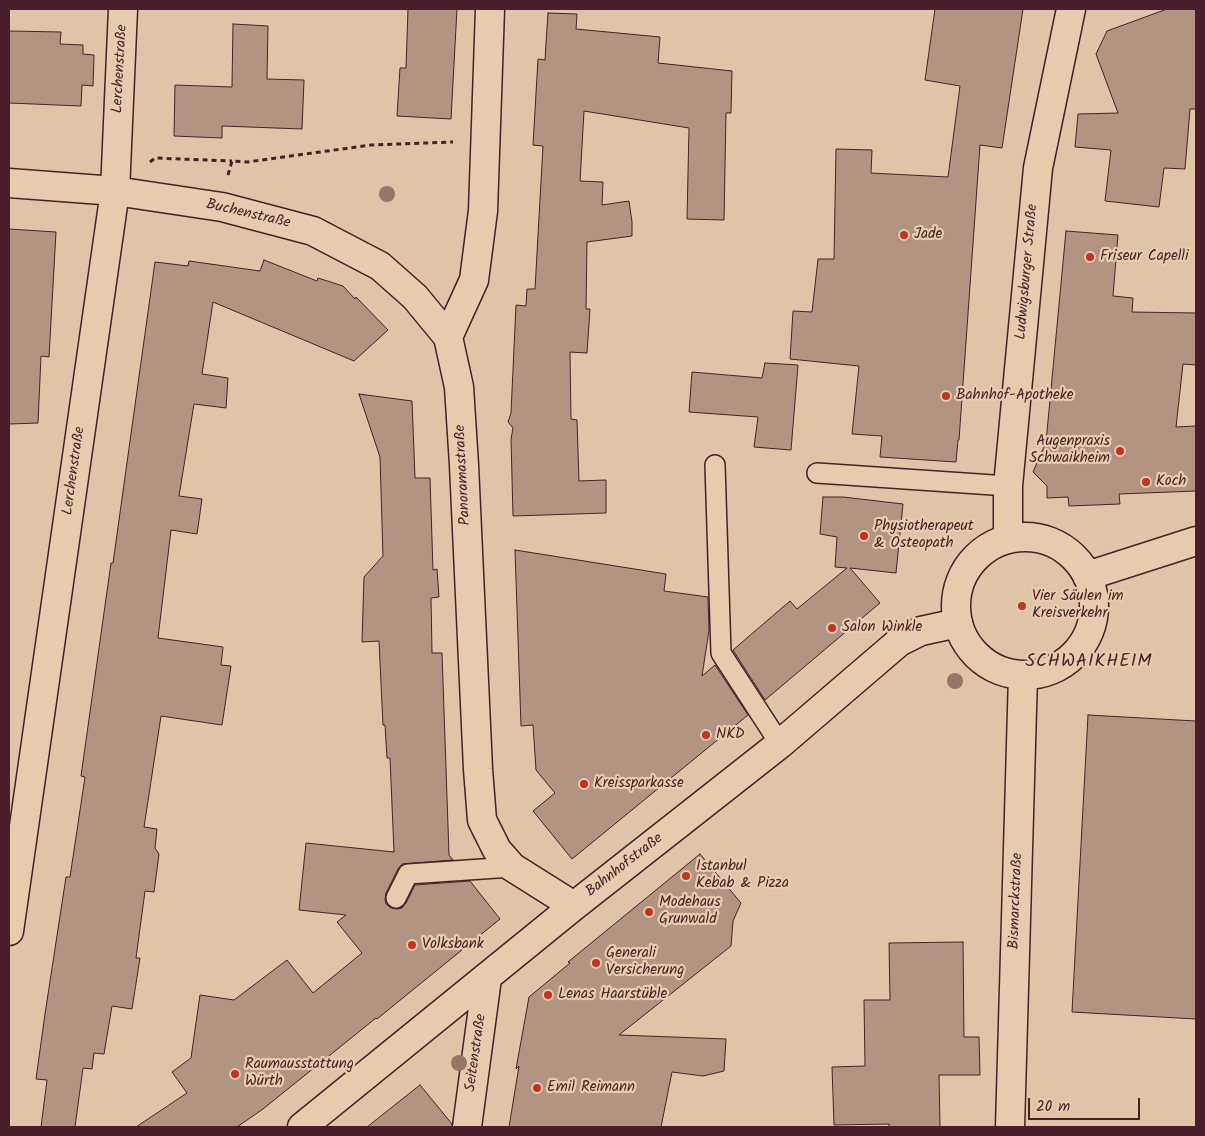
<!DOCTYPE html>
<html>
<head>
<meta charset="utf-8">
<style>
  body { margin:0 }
  #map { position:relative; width:1205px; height:1136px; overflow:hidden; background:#dec5a7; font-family:Kalam,sans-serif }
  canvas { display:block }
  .frame { position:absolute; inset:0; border:10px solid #4a1f2b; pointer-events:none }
  .scale { position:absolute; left:1028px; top:1098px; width:112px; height:22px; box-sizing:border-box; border:2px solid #4a1f2b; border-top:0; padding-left:6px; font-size:15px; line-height:18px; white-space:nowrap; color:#4a1f2b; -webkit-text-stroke:4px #e4ccac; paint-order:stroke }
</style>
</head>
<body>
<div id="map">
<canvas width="1205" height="1136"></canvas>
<div class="frame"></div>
<div class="scale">20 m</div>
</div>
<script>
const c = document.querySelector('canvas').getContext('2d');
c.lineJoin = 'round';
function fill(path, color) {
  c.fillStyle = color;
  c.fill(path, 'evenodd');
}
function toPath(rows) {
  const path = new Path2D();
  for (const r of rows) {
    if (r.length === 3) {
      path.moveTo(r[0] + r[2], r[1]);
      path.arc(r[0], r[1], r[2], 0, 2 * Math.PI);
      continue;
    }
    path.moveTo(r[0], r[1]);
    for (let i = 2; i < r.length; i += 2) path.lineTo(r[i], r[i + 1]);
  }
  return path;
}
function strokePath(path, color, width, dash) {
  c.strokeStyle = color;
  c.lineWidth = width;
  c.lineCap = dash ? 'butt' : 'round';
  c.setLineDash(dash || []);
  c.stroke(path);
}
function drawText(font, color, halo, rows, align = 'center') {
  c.font = font + ' Kalam,sans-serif';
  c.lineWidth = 4.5;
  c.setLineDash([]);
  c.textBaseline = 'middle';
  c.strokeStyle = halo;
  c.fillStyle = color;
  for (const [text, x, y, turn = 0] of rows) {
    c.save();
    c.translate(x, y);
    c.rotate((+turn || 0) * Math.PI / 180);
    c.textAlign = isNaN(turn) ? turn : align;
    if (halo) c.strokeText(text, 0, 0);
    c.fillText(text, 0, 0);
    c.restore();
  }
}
const building = toPath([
  [408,9,457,9,451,119,397,116,400,68,406,68,408,9],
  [935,9,1023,9,1002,148,980,145,959,440,958,440,956,462,880,457,882,436,852,434,859,366,790,359,793,311,812,312,818,259,834,259,836,149,872,150,871,173,948,177,960,86,925,80,935,9],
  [1167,9,1196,9,1196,109,1190,109,1185,169,1164,168,1159,207,1105,201,1111,150,1075,147,1078,114,1118,113,1096,54,1107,31,1167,9],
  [548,13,577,14,576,29,660,37,658,63,732,71,731,113,726,113,724,220,687,219,689,128,584,111,580,181,603,182,602,205,629,201,632,222,632,236,587,242,586,309,590,309,587,353,570,352,571,419,577,420,579,481,606,480,606,513,513,516,511,439,513,428,508,422,511,413,516,305,526,306,527,289,535,289,543,146,533,145,538,59,545,60,548,13],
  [233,24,268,26,267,79,304,80,302,129,222,126,222,138,174,136,175,85,232,87,233,24],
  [9,31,61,32,60,44,83,45,83,54,94,55,93,86,82,85,81,106,9,103,9,31],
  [9,229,56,232,49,357,41,356,38,423,9,424,9,229],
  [1066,231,1118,235,1113,296,1133,298,1132,312,1196,313,1196,365,1183,364,1176,427,1196,426,1196,491,1119,494,1120,504,1069,506,1068,497,1047,498,1047,486,1033,472,1046,442,1066,231],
  [264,260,317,281,318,278,343,286,355,299,356,297,388,330,354,361,213,302,202,374,228,378,226,408,194,404,179,496,202,499,197,534,171,530,158,638,223,647,221,665,231,666,222,725,161,716,144,827,157,829,155,848,159,854,154,892,145,891,136,958,140,958,132,1009,112,1006,104,1054,94,1053,92,1069,83,1068,75,1127,41,1127,47,1080,36,1079,45,1014,66,877,70,877,85,777,81,776,111,563,113,563,155,262,188,266,189,261,260,271,264,260],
  [765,363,798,365,791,450,754,447,758,417,689,412,692,372,762,378,765,363],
  [359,394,412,401,415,478,430,478,433,570,437,569,439,597,431,598,432,653,442,653,449,855,453,860,402,864,398,869,386,893,385,899,386,904,391,908,397,909,402,908,406,903,415,885,470,881,500,919,377,1019,376,1018,263,1109,237,1127,136,1127,187,1093,172,1072,191,1058,200,995,234,1000,287,960,313,993,362,953,337,922,346,915,299,910,306,843,394,852,390,758,387,758,385,725,383,725,379,641,362,642,364,577,383,556,380,457,359,394],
  [823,497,843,497,903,504,896,573,850,568,880,603,765,700,733,650,790,601,797,609,847,568,835,567,837,537,820,534,823,497],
  [515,550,666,574,664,591,708,597,709,630,702,676,715,665,748,715,572,859,533,811,555,793,536,770,533,725,521,726,515,550],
  [1088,715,1196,721,1196,1019,1072,1012,1088,715],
  [700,854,741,903,733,921,731,946,619,1035,726,1039,724,1071,703,1076,672,1072,661,1127,509,1127,519,1066,516,1069,529,997,570,963,568,962,700,854],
  [963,942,964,1037,979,1037,980,1075,939,1075,940,1127,889,1127,889,1124,834,1125,832,1067,865,1066,864,1000,890,1000,889,943,963,942],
  [420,1085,452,1124,452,1127,367,1127,420,1085]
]);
fill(building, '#b29482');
strokePath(building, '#4a1f2b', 1);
const lane = toPath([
  [715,465,721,653,780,744],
  [817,473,1008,486],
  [396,898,408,874,512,867]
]);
const street = toPath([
  [490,9,483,211,474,280,448,337,459,387,464,465,478,769,482,820,497,850,512,867,574,906],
  [9,183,115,191,222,207,313,231,380,266,415,297,448,337],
  [1008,538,1008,486,1038,168,1071,9],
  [9,931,115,191,123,9],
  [302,1127,574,906,780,744,899,642,921,631,958,623],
  [467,1127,487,978]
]);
const secondary = toPath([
  [1025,606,69],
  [1087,576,1196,541],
  [1010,1127,1023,675]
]);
strokePath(lane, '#4a1f2b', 22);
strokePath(street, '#4a1f2b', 31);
strokePath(secondary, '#4a1f2b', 31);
strokePath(toPath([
  [150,162,155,158,232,161],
  [228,175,232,161,247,162,371,145,453,142]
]), '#4a1f2b', 3, [5, 4]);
strokePath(lane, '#e4ccac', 19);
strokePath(street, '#e4ccac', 28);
strokePath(secondary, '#e4ccac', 28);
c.fillStyle = '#96756b';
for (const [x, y] of [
  [387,194],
  [955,681],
  [459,1063]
]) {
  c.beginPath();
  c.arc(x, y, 8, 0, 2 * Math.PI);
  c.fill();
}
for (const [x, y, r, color] of [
  [904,235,5,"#c8321e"],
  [1090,257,5,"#c8321e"],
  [946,396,5,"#c8321e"],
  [1120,451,5,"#c8321e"],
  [1146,482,5,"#c8321e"],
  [864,536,5,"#c8321e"],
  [1022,606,5,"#c8321e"],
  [832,628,5,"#c8321e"],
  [706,735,5,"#c8321e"],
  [584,784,5,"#c8321e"],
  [686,876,5,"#c8321e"],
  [649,912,5,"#c8321e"],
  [412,945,5,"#c8321e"],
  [596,963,5,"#c8321e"],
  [548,995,5,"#c8321e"],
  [235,1074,5,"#c8321e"],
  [537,1088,5,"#c8321e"]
]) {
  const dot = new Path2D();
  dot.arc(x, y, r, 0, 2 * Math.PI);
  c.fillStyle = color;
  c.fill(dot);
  strokePath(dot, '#e4ccac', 2);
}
drawText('15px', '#4a1f2b', '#e4ccac', [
  ["Lerchenstraße",121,69,-87],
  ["Buchenstraße",248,215,13],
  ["Ludwigsburger Straße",1028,272,-85],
  ["Lerchenstraße",75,471,-82],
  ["Panoramastraße",464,475,-93],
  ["Bahnhofstraße",625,866,-38],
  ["Bismarckstraße",1017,901,-88],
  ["Seitenstraße",477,1053,-82]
]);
drawText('15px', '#4a1f2b', '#e4ccac', [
  ["Jade",914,235],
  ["Friseur Capelli",1100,257],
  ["Bahnhof-Apotheke",956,396],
  ["Augenpraxis",1110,442,"right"],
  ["Schwaikheim",1110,459,"right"],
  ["Koch",1156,482],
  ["Physiotherapeut",874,527],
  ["& Osteopath",874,544],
  ["Vier Säulen im",1032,597],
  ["Kreisverkehr",1032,614],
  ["Salon Winkle",842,628],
  ["NKD",716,735],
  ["Kreissparkasse",594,784],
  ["Istanbul",696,867],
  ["Kebab & Pizza",696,884],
  ["Modehaus",659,903],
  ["Grunwald",659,920],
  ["Volksbank",422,945],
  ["Generali",606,954],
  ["Versicherung",606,971],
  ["Lenas Haarstüble",558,995],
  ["Raumausstattung",245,1065],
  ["Würth",245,1082],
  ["Emil Reimann",547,1088]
], 'left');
c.letterSpacing = '1px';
drawText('18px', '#4a1f2b', '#e4ccac', [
  ["SCHWAIKHEIM",1089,663]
]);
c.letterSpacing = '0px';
</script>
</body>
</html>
